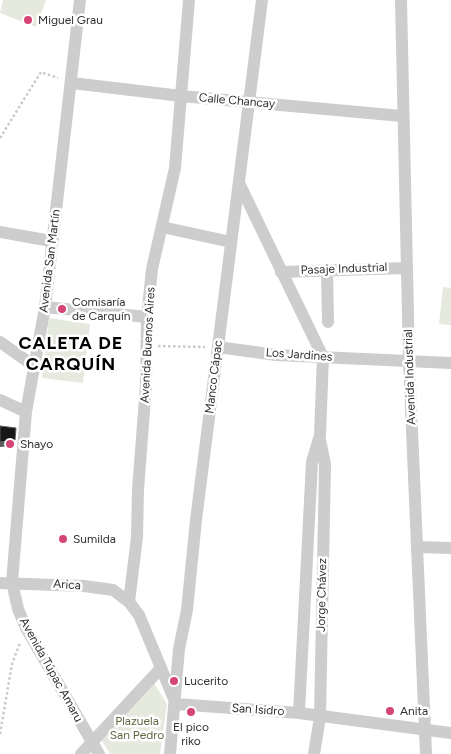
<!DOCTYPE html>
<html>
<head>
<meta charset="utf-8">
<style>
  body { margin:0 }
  canvas { display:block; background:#fff }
</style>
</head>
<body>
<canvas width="451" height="754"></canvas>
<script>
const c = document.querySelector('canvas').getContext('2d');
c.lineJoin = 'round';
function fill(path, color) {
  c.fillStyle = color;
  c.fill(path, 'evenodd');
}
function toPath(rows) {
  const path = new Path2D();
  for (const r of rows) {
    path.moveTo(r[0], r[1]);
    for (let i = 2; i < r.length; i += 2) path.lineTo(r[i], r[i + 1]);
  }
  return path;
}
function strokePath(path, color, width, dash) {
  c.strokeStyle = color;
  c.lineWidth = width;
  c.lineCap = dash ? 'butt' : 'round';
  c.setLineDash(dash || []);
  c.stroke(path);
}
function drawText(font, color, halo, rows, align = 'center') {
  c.font = font + ' Figtree,sans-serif';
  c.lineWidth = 5;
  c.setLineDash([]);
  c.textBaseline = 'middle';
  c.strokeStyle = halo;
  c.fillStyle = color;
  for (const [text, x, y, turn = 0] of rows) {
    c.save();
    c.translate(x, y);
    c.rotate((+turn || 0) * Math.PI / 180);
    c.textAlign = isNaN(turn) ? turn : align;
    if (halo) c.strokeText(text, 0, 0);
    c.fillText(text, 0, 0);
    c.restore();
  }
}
fill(toPath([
  [3,0,46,0,36,27,0,13],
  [443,287,451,288,451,325,439,324],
  [49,318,90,324,83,383,42,378],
  [149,675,167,704,160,754,110,754,101,739]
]), '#e6e9dd');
strokePath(toPath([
  [0,138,41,72,58,78],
  [158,346,205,347],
  [0,734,12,664,20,643]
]), '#cacaca', 2.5, [2.5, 2.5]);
strokePath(toPath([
  [80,0,45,307,26,412,12,582,18,609,26,628,99,754],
  [401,0,409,361,426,754],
  [72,83,181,96,402,116],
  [240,185,323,357,320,435,312,462,299,713],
  [162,227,231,242],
  [0,232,51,241],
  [327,270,328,322],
  [281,272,406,268],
  [45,307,147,317],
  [0,342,34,366],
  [218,347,276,355,451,363],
  [0,400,26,412],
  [418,547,451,548],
  [0,583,84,586,113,590,129,602,139,615,176,704,299,713,451,733],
  [129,602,137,537,138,490,146,385,147,317,152,269,175,168,189,0],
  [81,754,160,669],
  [170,754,179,649,187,610,196,520,262,0],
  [314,754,320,717,325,464,320,440]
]), '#cdcdcd', 12);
fill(toPath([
  [15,440,13,446,0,447,0,442]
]), '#5d5d5d');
const building = toPath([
  [0,426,16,428,15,440,0,442,0,426]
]);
fill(building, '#171717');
strokePath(building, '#5d5d5d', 1);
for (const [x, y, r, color] of [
  [28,20,5,"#d54476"],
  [62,309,5,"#d54476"],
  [10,444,5,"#d54476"],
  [63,539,5,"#d54476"],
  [174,681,5,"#d54476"],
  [390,711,5,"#d54476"],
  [191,712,5,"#d54476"]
]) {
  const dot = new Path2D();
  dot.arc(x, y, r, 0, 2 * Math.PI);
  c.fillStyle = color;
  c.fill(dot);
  strokePath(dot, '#fff', 2);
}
drawText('12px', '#303030', '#fff', [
  ["Miguel Grau",38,20],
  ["Comisaría",72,302],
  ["de Carquín",72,316],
  ["Shayo",20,444],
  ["Sumilda",73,539],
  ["Lucerito",184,681],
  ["Anita",400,711],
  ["El pico",191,727,"center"],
  ["riko",191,741,"center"]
], 'left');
drawText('12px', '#303030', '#fff', [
  ["Calle Chancay",237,101,5],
  ["Avenida San Martín",50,261,-83],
  ["Pasaje Industrial",344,269,-2],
  ["Avenida Buenos Aires",148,345,-87],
  ["Los Jardines",299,355,4],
  ["Manco Cápac",214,377,-83],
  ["Avenida Industrial",410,377,-92],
  ["Arica",67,585,4],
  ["Jorge Chávez",322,595,-89],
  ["Avenida Túpac Amaru",51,670,61],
  ["San Isidro",258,710,4]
]);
drawText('12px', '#5e6841', '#fff', [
  ["Plazuela",137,721],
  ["San Pedro",137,735]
]);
c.letterSpacing = '1px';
drawText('bold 18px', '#000', '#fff', [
  ["CALETA DE",71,344],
  ["CARQUÍN",71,365]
]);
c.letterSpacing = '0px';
</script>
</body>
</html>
